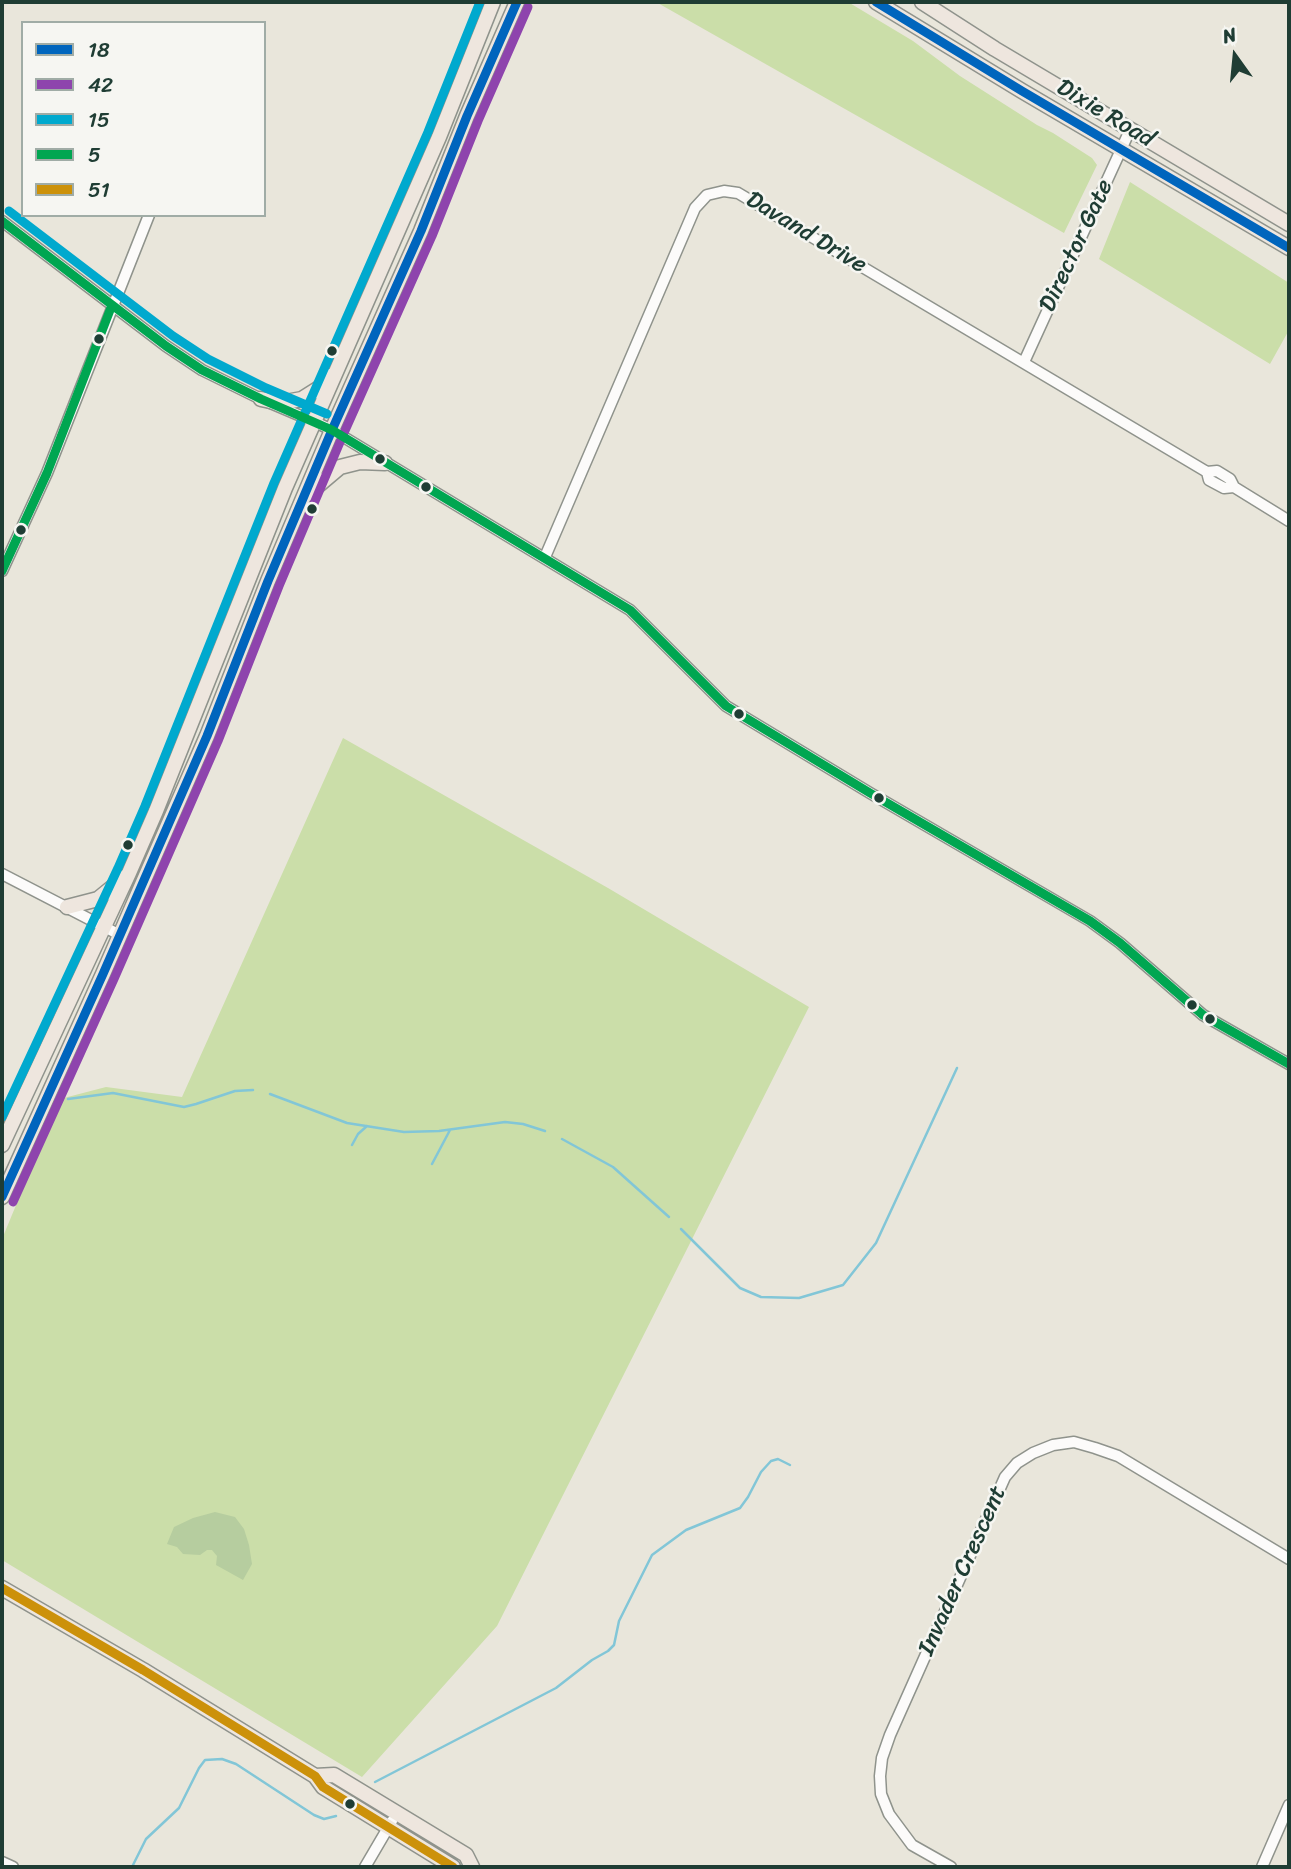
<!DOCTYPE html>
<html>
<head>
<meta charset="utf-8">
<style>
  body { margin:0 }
  #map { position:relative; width:1291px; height:1869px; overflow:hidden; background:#e9e6db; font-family:Sriracha,sans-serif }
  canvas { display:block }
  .frame { position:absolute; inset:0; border:4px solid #1f3d34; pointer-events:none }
  .legend { position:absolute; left:21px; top:21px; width:245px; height:196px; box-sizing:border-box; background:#f6f6f2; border:2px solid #a0aca6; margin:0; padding:9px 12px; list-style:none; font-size:21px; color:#1f3d34 }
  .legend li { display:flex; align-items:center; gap:14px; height:35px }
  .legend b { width:35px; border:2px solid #a0aca6 }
  .north { position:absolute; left:1200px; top:21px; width:70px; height:70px; -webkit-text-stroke:5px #f6f6f2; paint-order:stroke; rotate:345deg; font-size:19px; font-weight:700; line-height:28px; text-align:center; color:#1f3d34 }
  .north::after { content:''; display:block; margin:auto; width:24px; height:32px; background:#1f3d34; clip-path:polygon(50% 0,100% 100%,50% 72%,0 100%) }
</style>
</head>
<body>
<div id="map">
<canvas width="1291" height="1869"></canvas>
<div class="frame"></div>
<ul class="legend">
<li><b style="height:9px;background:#0065bd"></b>18</li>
<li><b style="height:9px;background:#8e44ad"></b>42</li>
<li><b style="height:9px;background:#00a9ce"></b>15</li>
<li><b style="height:9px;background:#00a651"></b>5</li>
<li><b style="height:9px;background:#cc910a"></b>51</li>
</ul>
<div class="north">N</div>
</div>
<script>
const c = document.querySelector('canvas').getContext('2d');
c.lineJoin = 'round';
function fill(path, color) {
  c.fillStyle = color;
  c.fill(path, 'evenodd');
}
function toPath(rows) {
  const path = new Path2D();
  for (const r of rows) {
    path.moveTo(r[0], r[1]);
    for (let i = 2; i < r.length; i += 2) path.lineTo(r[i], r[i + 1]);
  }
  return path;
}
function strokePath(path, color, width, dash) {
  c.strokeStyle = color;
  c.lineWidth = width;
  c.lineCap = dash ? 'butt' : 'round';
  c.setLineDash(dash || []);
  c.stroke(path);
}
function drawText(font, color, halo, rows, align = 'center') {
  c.font = font + ' Sriracha,sans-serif';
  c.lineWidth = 5;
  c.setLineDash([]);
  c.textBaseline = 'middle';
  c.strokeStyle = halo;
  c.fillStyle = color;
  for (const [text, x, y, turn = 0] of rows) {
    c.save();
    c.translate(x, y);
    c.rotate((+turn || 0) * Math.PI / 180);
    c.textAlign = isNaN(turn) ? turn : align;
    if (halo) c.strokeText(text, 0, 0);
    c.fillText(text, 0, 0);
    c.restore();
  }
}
fill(toPath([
  [656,2,848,2,913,41,960,76,1037,125,1053,133,1092,158,1097,165,1064,233],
  [1130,182,1289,283,1289,330,1270,364,1099,259],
  [343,738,608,888,809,1007,497,1626,362,1777,2,1560,2,1239,60,1099,106,1087,182,1097]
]), '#cbdea9');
fill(toPath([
  [215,1512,235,1517,244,1529,249,1545,252,1564,243,1580,216,1565,217,1556,212,1550,207,1550,200,1555,183,1554,177,1547,167,1544,174,1527,193,1518]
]), '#b6cd9f');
strokePath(toPath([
  [270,1094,347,1123,404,1132,439,1131,505,1122,523,1124,545,1131],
  [68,1099,113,1093,184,1107,196,1104,235,1091,253,1090],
  [562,1139,613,1167,669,1217],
  [352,1145,358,1134,367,1126],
  [432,1164,450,1130],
  [681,1229,740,1288,761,1297,799,1298,843,1285,876,1243,957,1068],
  [375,1782,556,1688,592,1660,608,1651,614,1645,619,1621,652,1555,686,1530,740,1508,748,1497,761,1472,771,1461,778,1459,790,1465],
  [132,1867,146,1839,179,1808,199,1768,205,1760,222,1759,236,1764,314,1815,324,1819,336,1816]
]), '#82c6d7', 2.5);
const minor = toPath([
  [2,221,166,346,202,370,261,399,315,422,332,430,630,610,726,706,870,793,1090,921,1120,943,1203,1015,1289,1064],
  [1024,362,1130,130],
  [1207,472,1209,480,1224,488,1234,487],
  [545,557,695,208,707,195,724,191,738,193,1207,472,1217,471,1230,479,1234,487,1289,521],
  [2,571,47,473,149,215],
  [2,874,120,935],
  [2,1862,13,1867],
  [365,1867,392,1821],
  [951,1867,912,1845,889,1814,881,1794,880,1776,882,1758,890,1735,1005,1477,1017,1463,1033,1453,1053,1445,1074,1442,1095,1448,1118,1456,1289,1559],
  [1262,1867,1289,1805]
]);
const major = toPath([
  [876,2,1022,91,1289,248],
  [922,2,995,49,1289,224],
  [261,399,280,403,302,399,321,387,330,376],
  [308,494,340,467,360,462,385,463],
  [67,907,98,899,125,877],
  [2,1145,129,873,156,811,285,488,439,137,493,2],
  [2,1197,103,974,207,736,268,581,332,430,421,231,467,116,517,2],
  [2,1588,143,1670,315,1776,323,1787,453,1867],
  [315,1776,334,1775,466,1855,472,1867]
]);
strokePath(minor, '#8f938c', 13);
strokePath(major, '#8f938c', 17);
strokePath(minor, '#fcfbfa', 10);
strokePath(major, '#eee6de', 14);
strokePath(toPath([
  [876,2,1022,91,1289,248],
  [2,1197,103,974,207,736,268,581,332,430,421,231,467,116,517,2]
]), '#0065bd', 9);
strokePath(toPath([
  [13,1202,114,979,218,741,279,586,343,435,432,236,478,121,528,7]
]), '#8e44ad', 9);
strokePath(toPath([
  [9,211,173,336,208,359,266,388,327,414],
  [2,1117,118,868,145,806,274,483,428,132,480,2]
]), '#00a9ce', 9);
strokePath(toPath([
  [2,221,166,346,202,370,261,399,332,430,630,610,726,706,870,793,1090,921,1120,943,1203,1015,1289,1064],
  [2,571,47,473,112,305]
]), '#00a651', 9);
strokePath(toPath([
  [2,1588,143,1670,315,1776,323,1787,453,1867]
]), '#cc910a', 9);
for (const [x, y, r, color] of [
  [99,339,6,"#1f3d34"],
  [332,351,6,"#1f3d34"],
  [380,459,6,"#1f3d34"],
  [426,487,6,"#1f3d34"],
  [312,509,6,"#1f3d34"],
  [21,530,6,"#1f3d34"],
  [739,714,6,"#1f3d34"],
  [879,798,6,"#1f3d34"],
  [128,845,6,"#1f3d34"],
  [1192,1005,6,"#1f3d34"],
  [1210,1019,6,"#1f3d34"],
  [350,1804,6,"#1f3d34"]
]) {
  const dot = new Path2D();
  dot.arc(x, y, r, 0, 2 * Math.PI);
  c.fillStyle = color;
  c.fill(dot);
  strokePath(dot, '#f6f6f2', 2.5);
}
drawText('24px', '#1f3d34', '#f6f6f2', [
  ["Dixie Road",1105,114,31],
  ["Davand Drive",806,233,31],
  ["Director Gate",1077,246,-65],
  ["Invader Crescent",963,1571,-66]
]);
</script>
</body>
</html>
